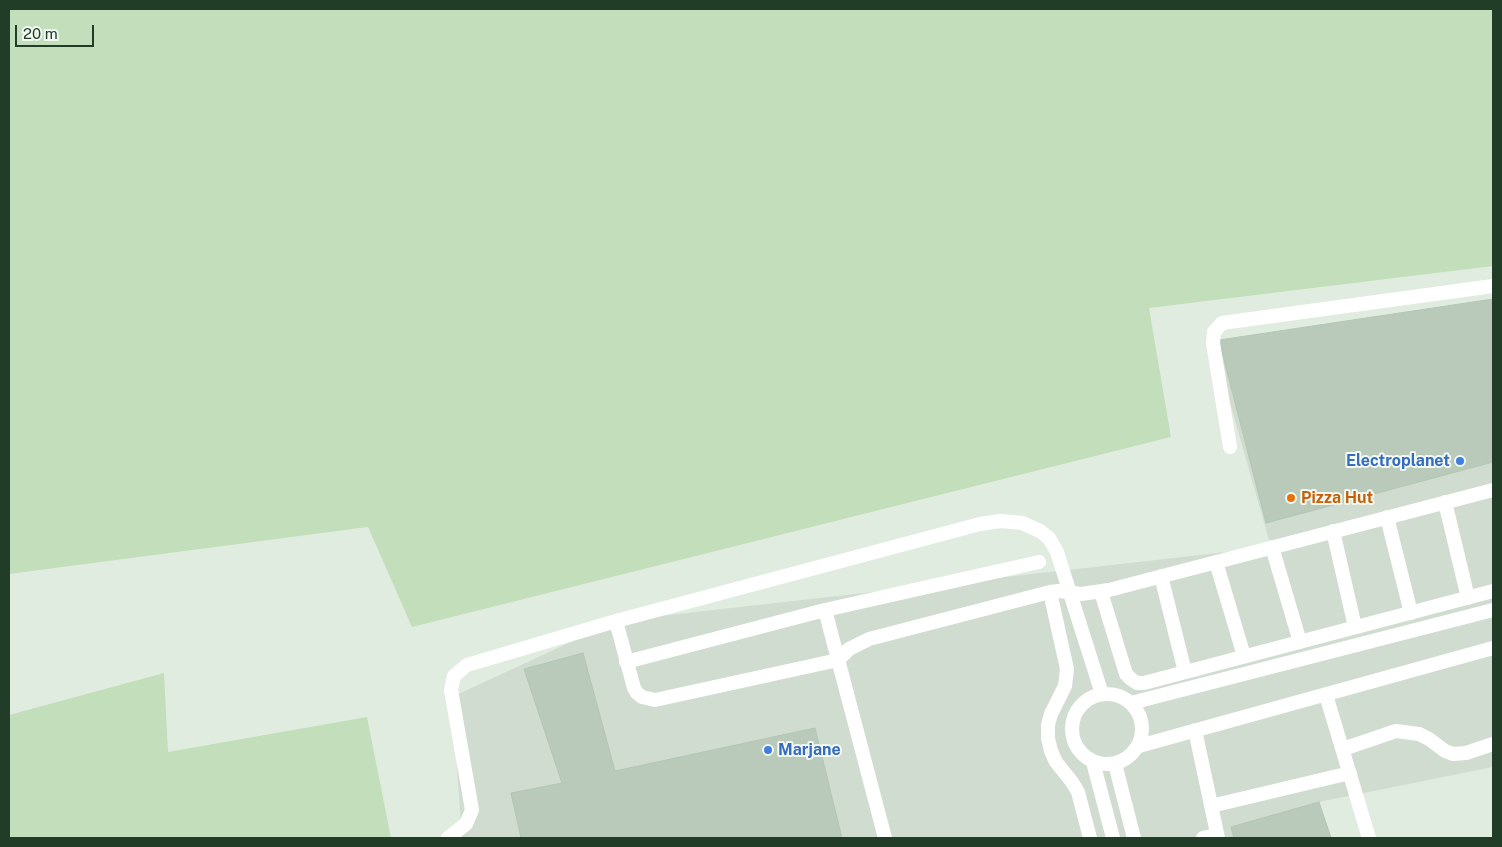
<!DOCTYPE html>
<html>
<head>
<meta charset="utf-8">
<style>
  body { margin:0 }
  #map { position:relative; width:1502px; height:847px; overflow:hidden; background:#e1ece1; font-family:"Public Sans",sans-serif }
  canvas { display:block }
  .frame { position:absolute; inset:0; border:10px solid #213d27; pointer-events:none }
  .scale { position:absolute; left:15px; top:25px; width:79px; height:22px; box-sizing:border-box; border:2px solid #213d27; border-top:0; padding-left:6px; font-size:15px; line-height:18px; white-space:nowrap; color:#213d27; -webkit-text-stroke:4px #f2f8f2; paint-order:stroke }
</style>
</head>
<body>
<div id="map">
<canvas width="1502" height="847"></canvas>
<div class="frame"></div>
<div class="scale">20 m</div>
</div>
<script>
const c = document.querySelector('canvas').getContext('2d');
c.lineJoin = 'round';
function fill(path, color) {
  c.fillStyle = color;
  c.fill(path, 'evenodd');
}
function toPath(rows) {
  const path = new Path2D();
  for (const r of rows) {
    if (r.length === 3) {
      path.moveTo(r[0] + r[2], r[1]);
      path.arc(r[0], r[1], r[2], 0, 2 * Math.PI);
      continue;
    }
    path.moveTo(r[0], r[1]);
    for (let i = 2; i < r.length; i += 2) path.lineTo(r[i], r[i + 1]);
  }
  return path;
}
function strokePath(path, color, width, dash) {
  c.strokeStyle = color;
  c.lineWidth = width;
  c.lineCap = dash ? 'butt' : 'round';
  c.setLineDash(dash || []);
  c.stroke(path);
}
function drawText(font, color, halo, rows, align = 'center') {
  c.font = font + ' "Public Sans",sans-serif';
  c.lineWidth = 4;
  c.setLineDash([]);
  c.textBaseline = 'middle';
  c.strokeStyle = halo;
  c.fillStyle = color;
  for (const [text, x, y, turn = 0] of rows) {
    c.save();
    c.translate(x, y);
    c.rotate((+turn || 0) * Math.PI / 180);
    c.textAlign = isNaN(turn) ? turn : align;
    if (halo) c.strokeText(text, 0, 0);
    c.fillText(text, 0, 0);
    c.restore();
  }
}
fill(toPath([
  [1493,310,1493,767,1319,802,1332,838,462,838,452,697,616,621,1271,547,1213,343]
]), '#cfdccf');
fill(toPath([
  [9,9,1493,9,1493,266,1149,308,1171,437,412,627,368,527,9,574],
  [164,673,168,752,367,717,391,838,9,838,9,715]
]), '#c3deba');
const building = toPath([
  [1493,299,1493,462,1266,523,1219,340,1493,299],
  [583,653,615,771,815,728,842,838,521,838,511,793,562,783,524,669,583,653],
  [1319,802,1331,838,1234,838,1231,827,1319,802]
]);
fill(building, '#b9caba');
strokePath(building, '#b3c6b4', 1);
strokePath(toPath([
  [1230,447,1213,343,1214,332,1222,323,1493,286],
  [1445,502,1468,598],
  [1387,517,1411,613],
  [1333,531,1355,627],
  [1272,547,1300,642],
  [1216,562,1244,656],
  [1161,576,1185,672],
  [1050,592,1067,669,1065,686,1051,714,1048,725,1048,738,1051,751,1056,762,1072,782,1078,792,1090,838],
  [1101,592,1126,674,1131,679,1137,683,1144,683,1493,591],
  [825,610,885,838],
  [616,621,634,688,637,693,642,697,655,700,838,660,849,649,869,639,1050,592,1059,591,1081,594,1109,590,1493,490],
  [626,662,825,610,1039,562],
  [1107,729,35],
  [1326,695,1369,838],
  [1131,703,1493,610],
  [1195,730,1218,838],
  [1139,746,1493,648],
  [1343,749,1396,731,1419,734,1429,739,1445,751,1453,754,1466,753,1493,744],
  [1093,762,1113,838],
  [1115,764,1134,838],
  [1211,806,1350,773],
  [448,838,466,824,472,810,451,690,454,676,467,665,616,621,980,524,1001,521,1022,523,1040,531,1049,538,1057,552,1102,694],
  [1203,838,1217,835]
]), '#fff', 14);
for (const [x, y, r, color] of [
  [1460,461,5,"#3f7fe0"],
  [1291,498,5,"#e8710a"],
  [768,750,5,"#3f7fe0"]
]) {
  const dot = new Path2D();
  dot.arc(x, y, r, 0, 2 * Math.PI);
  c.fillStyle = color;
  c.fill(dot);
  strokePath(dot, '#f2f8f2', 2);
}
drawText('bold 16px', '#366cbe', '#f2f8f2', [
  ["Electroplanet",1450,461],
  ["Marjane",778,750,"left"]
], 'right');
drawText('bold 16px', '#c56008', '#f2f8f2', [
  ["Pizza Hut",1301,498]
], 'left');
</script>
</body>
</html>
